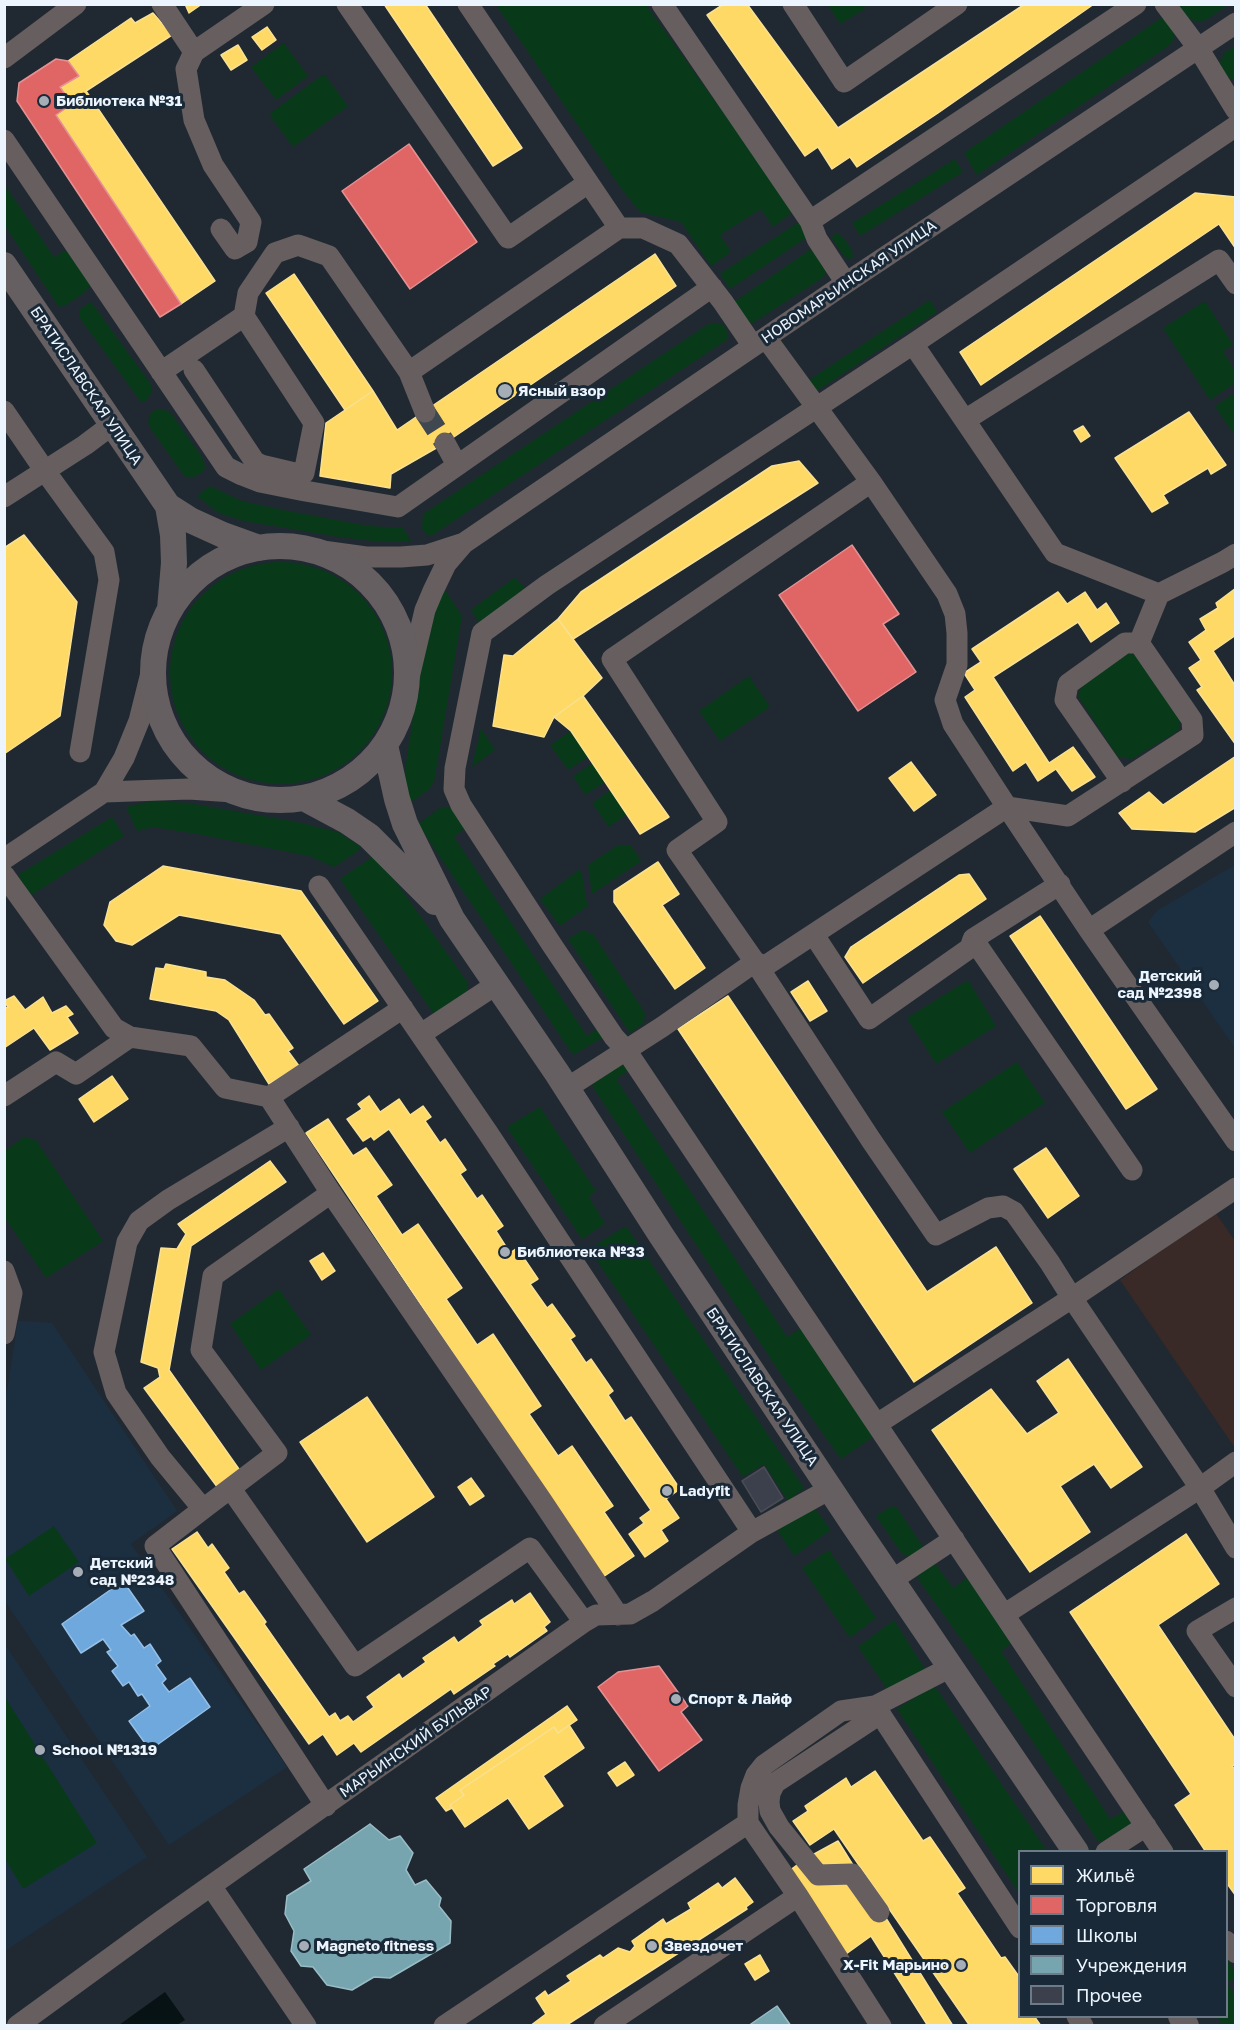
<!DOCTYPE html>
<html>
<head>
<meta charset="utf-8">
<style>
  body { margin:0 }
  #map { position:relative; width:1240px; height:2030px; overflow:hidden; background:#202931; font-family:"Golos Text",sans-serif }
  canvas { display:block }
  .frame { position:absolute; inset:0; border:6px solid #ecf4fd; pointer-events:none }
  .legend { position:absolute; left:1018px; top:1850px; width:210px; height:168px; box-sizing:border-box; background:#192938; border:2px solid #6d7a87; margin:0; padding:8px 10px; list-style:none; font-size:18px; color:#ecf4fd }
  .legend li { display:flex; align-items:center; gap:12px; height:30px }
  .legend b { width:30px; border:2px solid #6d7a87 }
</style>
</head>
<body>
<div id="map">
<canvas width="1240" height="2030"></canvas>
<div class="frame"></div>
<ul class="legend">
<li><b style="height:16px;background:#ffd966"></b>Жильё</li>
<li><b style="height:16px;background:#e06666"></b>Торговля</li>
<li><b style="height:16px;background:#6fa8dc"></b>Школы</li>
<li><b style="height:16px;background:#76a5af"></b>Учреждения</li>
<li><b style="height:16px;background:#3c404d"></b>Прочее</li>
</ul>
</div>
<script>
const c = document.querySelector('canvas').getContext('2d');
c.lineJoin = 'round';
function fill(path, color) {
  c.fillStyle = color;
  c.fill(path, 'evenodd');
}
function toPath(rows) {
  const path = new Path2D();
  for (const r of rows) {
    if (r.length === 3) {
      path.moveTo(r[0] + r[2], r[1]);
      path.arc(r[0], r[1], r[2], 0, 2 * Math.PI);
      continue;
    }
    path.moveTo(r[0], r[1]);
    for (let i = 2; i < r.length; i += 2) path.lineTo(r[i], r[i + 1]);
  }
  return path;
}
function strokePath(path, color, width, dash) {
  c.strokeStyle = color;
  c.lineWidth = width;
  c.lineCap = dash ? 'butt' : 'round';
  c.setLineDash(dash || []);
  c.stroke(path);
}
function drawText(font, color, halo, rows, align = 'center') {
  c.font = font + ' "Golos Text",sans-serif';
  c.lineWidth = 6;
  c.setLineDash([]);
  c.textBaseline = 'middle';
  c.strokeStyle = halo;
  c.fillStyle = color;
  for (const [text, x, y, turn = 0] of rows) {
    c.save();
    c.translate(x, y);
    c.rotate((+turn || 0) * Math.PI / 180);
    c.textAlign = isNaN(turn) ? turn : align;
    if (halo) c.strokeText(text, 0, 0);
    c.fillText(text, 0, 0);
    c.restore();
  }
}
fill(toPath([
  [1215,1212,1235,1241,1235,1448,1120,1280]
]), '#392927');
fill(toPath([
  [1235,865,1235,1048,1148,922,1158,910],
  [18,1321,52,1323,177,1511,131,1544,287,1767,169,1845,5,1601,5,1404],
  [4,1643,147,1857,5,1951,4,1951]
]), '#1c2f41');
fill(toPath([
  [496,5,646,5,794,211,773,227,761,209,720,235,731,252,711,266,681,222,640,212,620,187],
  [828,5,862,5,865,9,840,24],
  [1182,5,1228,5,1206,20,1198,22,1185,17,1178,7],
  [1164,16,1175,31,1174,40,1170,45,977,175,964,153],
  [284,43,308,76,276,100,251,67],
  [1235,46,1235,79,1234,80,1225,76,1220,63,1224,53],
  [324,74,348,106,293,147,269,114],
  [955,159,963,172,860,236,852,223],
  [4,184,54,257,66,250,92,284,85,292,66,305,59,307,5,226],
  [800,221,809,236,730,289,720,274],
  [837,233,842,236,852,250,853,257,850,259,845,257,832,239,833,235],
  [817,245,827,267,826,273,822,278,753,323,748,322,734,302],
  [930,300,937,312,815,392,806,382],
  [1205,301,1233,345,1223,351,1235,371,1235,383,1210,400,1163,328],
  [91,302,150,383,152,390,150,396,144,402,141,402,79,317,80,309],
  [710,323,721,324,726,327,728,339,431,536,428,536,422,529,423,514],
  [1235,393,1235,436,1215,406],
  [155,410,164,410,170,412,202,457,205,466,204,471,194,477,188,478,183,474,151,429,148,423,151,413],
  [210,486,242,501,283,510,369,526,403,528,411,541,381,542,334,536,244,521,219,513,197,496],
  [281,673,111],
  [515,577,526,590,480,624,471,610],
  [443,587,462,616,434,782,429,789,408,805,405,793,405,770,423,652],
  [1129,653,1140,657,1181,721,1178,731,1132,759,1118,757,1078,696,1082,683],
  [749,676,770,707,720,741,699,711],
  [481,728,495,750,472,767],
  [571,731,588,757,568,770,550,745],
  [593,763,605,782,585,795,573,776],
  [611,790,627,814,609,827,592,803],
  [153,801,188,803,297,822,338,832,361,847,358,851,334,867,309,856,197,834,154,827,137,831,126,807],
  [440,808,453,808,464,828,454,837,587,1036,600,1027,604,1037,573,1055,418,824],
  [112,817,124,836,30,896,18,875],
  [618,845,631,846,641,861,592,894,588,865],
  [372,857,396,882,468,983,467,992,434,1014,340,879],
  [579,870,582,873,586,901,589,905,560,926,540,899],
  [583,930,593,934,645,1013,644,1023,630,1033,568,939],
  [968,980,996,1026,936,1064,907,1018],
  [620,1061,629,1070,616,1079,787,1337,801,1328,874,1436,841,1459,782,1376,593,1087,592,1082],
  [1017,1062,1045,1103,970,1153,942,1112],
  [540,1107,596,1191,589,1197,605,1224,582,1239,508,1129,507,1127],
  [24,1137,36,1140,103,1241,46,1278,5,1218,5,1151],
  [626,1226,804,1488,788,1501,764,1464,743,1477,589,1249],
  [279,1289,311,1335,261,1370,230,1324],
  [813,1506,831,1530,794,1556,776,1528],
  [892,1506,897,1508,923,1547,911,1556,905,1556,900,1551,876,1516],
  [54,1526,79,1562,29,1596,5,1559],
  [829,1550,876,1618,850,1638,802,1568],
  [934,1562,953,1588,967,1578,1012,1643,1001,1651,1110,1819,1124,1812,1131,1817,1130,1826,1103,1841,1098,1841,1010,1707,918,1579,919,1574],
  [894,1620,926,1671,890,1693,858,1647],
  [934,1685,1047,1851,1020,1852,1019,1893,897,1709],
  [5,1697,97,1843,23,1889,5,1859],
  [1227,1958,1235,1973,1235,1978,1227,1983,1235,1995,1235,2025,1223,2025,1217,2017,1226,2016]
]), '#083a1a');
fill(toPath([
  [165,1992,185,2020,177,2025,119,2025]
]), '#071215');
const homes = toPath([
  [185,4,202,4,189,13,185,4],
  [384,4,425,4,522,148,493,166,384,4],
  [724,4,747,4,838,128,1025,4,1094,4,938,113,857,167,850,157,832,169,818,147,805,156,707,15,724,4],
  [153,13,172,35,86,91,215,281,181,304,56,115,72,104,60,87,79,76,68,61,131,18,135,23,153,13],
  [267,27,276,40,262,50,252,37,267,27],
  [238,45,247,60,231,70,221,55,238,45],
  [1195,193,1236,197,1236,249,1219,224,981,385,960,352,1195,193],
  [655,254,676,286,445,443,391,474,390,488,320,476,326,423,373,391,397,430,655,254],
  [294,274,373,391,345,410,266,293,294,274],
  [1189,412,1226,465,1211,474,1208,468,1163,495,1168,503,1152,512,1115,458,1189,412],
  [1083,426,1090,436,1081,442,1074,431,1083,426],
  [799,461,818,483,573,639,558,619,581,592,772,466,799,461],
  [24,535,77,602,60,716,4,754,4,548,24,535],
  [1236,588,1236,635,1213,651,1236,687,1236,745,1197,690,1202,687,1189,668,1201,660,1189,642,1206,630,1200,619,1218,608,1216,603,1236,588],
  [1058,592,1067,604,1085,592,1097,610,1106,603,1119,623,1091,642,1078,622,993,677,1049,763,1073,747,1095,777,1072,791,1056,769,1038,781,1026,762,1013,771,965,697,975,690,964,673,981,662,972,649,1058,592],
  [558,619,602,678,583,696,554,717,544,737,493,726,504,655,513,656,558,619],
  [583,696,669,817,640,834,571,731,554,717,583,696],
  [1236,756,1236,807,1195,832,1132,829,1119,813,1149,792,1163,805,1236,756],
  [911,762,936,795,914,811,889,778,911,762],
  [658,862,679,894,662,905,705,968,675,989,614,902,614,891,658,862],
  [163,866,301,891,378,1001,344,1024,281,934,179,915,132,945,116,941,104,925,110,902,163,866],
  [969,874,986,899,863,983,845,957,851,947,959,875,969,874],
  [1040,916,1157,1089,1126,1109,1010,936,1040,916],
  [166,964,206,972,206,977,225,980,254,1000,265,1015,269,1014,293,1048,288,1051,299,1066,269,1084,229,1020,216,1011,150,999,156,968,164,969,166,964],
  [808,981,827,1011,810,1021,791,992,808,981],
  [14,996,25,1010,43,997,52,1013,66,1006,73,1014,67,1017,78,1033,50,1050,34,1028,4,1048,4,1009,8,1007,4,1001,14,996],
  [728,996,927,1292,996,1247,1032,1303,914,1382,678,1029,728,996],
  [112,1076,128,1099,94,1122,79,1099,112,1076],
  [369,1096,380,1112,399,1099,410,1115,423,1106,431,1117,425,1121,440,1143,445,1139,466,1170,460,1174,477,1199,482,1195,503,1226,496,1231,510,1253,517,1248,538,1279,530,1284,547,1308,552,1304,575,1336,570,1339,586,1363,591,1359,613,1391,608,1395,625,1421,631,1417,680,1489,666,1499,679,1518,661,1530,668,1541,645,1557,629,1534,644,1523,640,1518,651,1510,389,1129,374,1140,371,1136,363,1141,347,1119,362,1109,358,1104,369,1096],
  [328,1119,353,1156,366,1148,392,1185,376,1196,402,1235,418,1224,462,1288,446,1299,477,1345,493,1334,541,1406,529,1414,558,1456,572,1446,613,1506,604,1512,634,1556,603,1577,306,1133,328,1119],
  [1046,1148,1079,1196,1048,1218,1014,1169,1046,1148],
  [270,1161,286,1182,191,1246,169,1370,241,1472,218,1488,144,1388,160,1377,158,1368,141,1362,161,1248,177,1249,186,1234,178,1224,270,1161],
  [323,1253,335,1271,322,1280,310,1261,323,1253],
  [1068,1359,1142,1467,1111,1488,1094,1464,1060,1486,1090,1532,1030,1572,932,1430,991,1389,1027,1434,1059,1413,1037,1381,1068,1359],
  [367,1397,434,1497,367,1542,300,1442,367,1397],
  [471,1478,484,1496,470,1505,458,1487,471,1478],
  [197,1532,208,1548,212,1544,229,1568,224,1572,239,1594,244,1591,266,1622,264,1624,329,1717,335,1713,340,1721,348,1716,353,1722,374,1707,367,1697,399,1674,402,1679,426,1662,423,1658,454,1637,458,1643,483,1625,480,1621,512,1600,514,1604,530,1593,550,1622,544,1627,547,1631,510,1657,508,1654,493,1664,495,1666,454,1694,451,1689,361,1752,354,1743,337,1755,323,1734,309,1744,172,1549,197,1532],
  [1186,1534,1219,1584,1158,1625,1236,1741,1236,1764,1232,1766,1236,1770,1236,1896,1226,1882,1226,1852,1206,1852,1175,1805,1191,1794,1070,1612,1186,1534],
  [567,1706,577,1720,558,1733,554,1727,460,1790,464,1795,450,1805,452,1808,446,1811,436,1798,567,1706],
  [569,1725,584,1748,543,1776,563,1806,529,1829,508,1798,465,1827,450,1805,464,1795,460,1790,554,1727,558,1733,569,1725],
  [625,1762,634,1775,617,1786,608,1773,625,1762],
  [875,1771,923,1841,930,1837,965,1888,957,1893,1001,1958,1005,1957,1020,1978,1020,2016,1034,2016,1041,2026,970,2026,834,1829,810,1845,793,1821,808,1811,805,1806,846,1778,851,1787,875,1771],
  [838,1841,953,2026,928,2026,871,1936,846,1954,789,1871,805,1859,838,1841],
  [735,1878,753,1902,746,1907,747,1909,565,2026,530,2026,546,2014,536,1998,545,1991,548,1996,571,1981,567,1976,600,1955,603,1958,618,1948,630,1952,635,1946,632,1941,663,1919,666,1924,691,1909,688,1903,718,1883,722,1888,735,1878],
  [760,1955,769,1971,755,1980,745,1964,760,1955]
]);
fill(homes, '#ffd966');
strokePath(homes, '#f9e193', 1.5);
const shops = toPath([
  [56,59,68,61,79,76,60,87,72,104,56,115,181,304,160,317,17,101,19,83,56,59],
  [409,144,477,242,410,289,342,191,409,144],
  [852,545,899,614,883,624,916,672,858,711,779,595,852,545],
  [659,1666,688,1706,681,1712,702,1740,659,1771,598,1687,618,1672,659,1666]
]);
fill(shops, '#e06666');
strokePath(shops, '#e49193', 1.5);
const schools = toPath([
  [123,1581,144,1611,121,1625,131,1636,134,1634,144,1648,150,1644,161,1661,156,1665,166,1679,162,1683,169,1692,190,1678,210,1707,150,1750,129,1721,150,1706,142,1694,138,1696,129,1682,123,1686,112,1671,118,1666,107,1652,111,1650,103,1639,81,1653,62,1624,123,1581]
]);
fill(schools, '#6fa8dc');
strokePath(schools, '#94bfe6', 1.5);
const public = toPath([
  [370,1824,389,1840,400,1836,413,1853,406,1870,415,1885,426,1880,441,1898,439,1906,451,1921,450,1943,390,1978,374,1977,352,1990,327,1985,313,1967,301,1966,291,1951,294,1931,285,1914,287,1896,311,1881,304,1869,370,1824],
  [777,2006,791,2026,748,2026,777,2006]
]);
fill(public, '#76a5af');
strokePath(public, '#99bdc6', 1.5);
const building = toPath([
  [764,1467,783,1498,761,1512,742,1481,764,1467]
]);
fill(building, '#3c404d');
strokePath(building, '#494c54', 1.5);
strokePath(toPath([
  [425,412,445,443]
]), '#3f4750', 21, [21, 10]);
strokePath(toPath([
  [162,4,194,52,264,4],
  [347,4,508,238,588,183],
  [468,4,619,228,643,228,678,244,723,302,753,346],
  [662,4,810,221,817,239,846,283],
  [793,4,844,82,957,4],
  [1165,4,1198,48,1236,110],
  [194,52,186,69,194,120,213,165,251,222,247,242,235,249,221,229],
  [4,58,76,4],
  [4,140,226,467,242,475,260,482,305,491,398,507,712,287],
  [810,221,1136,4],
  [913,344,1055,553,1159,594,1139,643,1192,720,1193,735,1068,816,1007,807,1089,930,1236,1141],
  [194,370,255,462,261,465,299,474,304,473,314,423,244,316],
  [161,372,244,316,248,293,275,253,298,245,329,256,409,372,619,228],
  [409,372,425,412],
  [4,411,45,471,104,552,109,580,80,752],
  [965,420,1219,260,1236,284],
  [445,443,457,465],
  [871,482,612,659,717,822,677,850,755,962,871,1140,936,1235,988,1208,1003,1206,1014,1212,1050,1263,1072,1298,877,1424],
  [4,497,85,445,113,424],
  [308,549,366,557,401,557,427,555,464,543,846,283,1236,23],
  [1159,594,1223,562,1236,554],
  [407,686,425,610,433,591,446,564,464,543],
  [1122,782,1065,700,1068,684,1125,643,1139,643],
  [104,792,189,789,233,792],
  [4,859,104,792,124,758,139,721,152,669],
  [4,875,114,1028,130,1037,191,1046,225,1088,269,1097,331,1193,542,1501,618,1615],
  [319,886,488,1133,752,1532],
  [1089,930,1236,832],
  [814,935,869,1019,970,948,973,939,1060,884],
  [973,939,1132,1170],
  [421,1034,497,984],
  [567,1088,662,1027,755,962,765,966,1007,807,953,724,945,700,957,665,957,633,955,614,947,594,871,482,766,338],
  [4,1096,56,1062,76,1074,130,1037],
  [269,1097,403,1008],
  [289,1127,168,1200,139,1221,127,1242,104,1352,116,1393,160,1457,203,1509,155,1546,326,1806],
  [1236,1188,1072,1298,1200,1488,1236,1548],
  [4,1271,12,1293,4,1334],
  [231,1489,355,1666,530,1548,584,1622],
  [203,1509,277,1453,201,1350,213,1276,331,1193],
  [892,1580,954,1539],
  [1236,1608,1197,1631,1236,1687],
  [1005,1614,1200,1488,1236,1462],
  [875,1706,1020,1928],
  [748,1823,748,1805,751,1788,756,1775,764,1765,841,1711,875,1706,951,1667],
  [748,1823,798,1896,881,2026],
  [1106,1852,1146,1826],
  [1163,1852,626,1050,614,1037,552,945,461,805,454,789,455,768,482,633,547,585,913,344,1236,126],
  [211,1886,306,2026],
  [879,1912,852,1874,818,1875,779,1827,770,1811,769,1802,770,1793,775,1783,880,1714],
  [1226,1941,1236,1953],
  [1077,2016,1083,2026],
  [17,2026,161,1921,584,1622,596,1615,630,1614,653,1601,752,1532,830,1489],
  [444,2026,748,1823],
  [604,2026,798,1896]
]), '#665e5f', 21);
strokePath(toPath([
  [4,265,168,506,190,520,223,535,259,548],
  [168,506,173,535,174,563,170,609],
  [280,673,127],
  [385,745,397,799,405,824,452,919,557,1073,661,1235,854,1525,1076,1852],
  [304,798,347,821,369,836,435,902],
  [1181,2016,1186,2026]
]), '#655f61', 26);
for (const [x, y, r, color] of [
  [44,101,6,"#a5adb6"],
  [505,391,8,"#a5adb6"],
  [1214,985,6,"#a5adb6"],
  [505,1252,6,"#a5adb6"],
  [667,1491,6,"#a5adb6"],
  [78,1572,6,"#a5adb6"],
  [676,1699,6,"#a5adb6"],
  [40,1750,6,"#a5adb6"],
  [304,1946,6,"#a5adb6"],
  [652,1946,6,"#a5adb6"],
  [961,1965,6,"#a5adb6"]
]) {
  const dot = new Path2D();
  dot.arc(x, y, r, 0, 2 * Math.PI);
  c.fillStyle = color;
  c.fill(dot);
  strokePath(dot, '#192938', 2);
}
drawText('bold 15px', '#ecf4fd', '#192938', [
  ["Библиотека №31",56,101],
  ["Ясный взор",518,391],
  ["Детский",1202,976,"right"],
  ["сад №2398",1202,993,"right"],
  ["Библиотека №33",517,1252],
  ["Ladyfit",679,1491],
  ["Детский",90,1563],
  ["сад №2348",90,1580],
  ["Спорт & Лайф",688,1699],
  ["School №1319",52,1750],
  ["Magneto fitness",316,1946],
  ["Звездочет",664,1946],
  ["X-Fit Марьино",949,1965,"right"]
], 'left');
drawText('15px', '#ecf4fd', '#192938', [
  ["НОВОМАРЬИНСКАЯ УЛИЦА",849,282,-34],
  ["БРАТИСЛАВСКАЯ УЛИЦА",86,386,56],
  ["БРАТИСЛАВСКАЯ УЛИЦА",762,1387,56],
  ["МАРЬИНСКИЙ БУЛЬВАР",416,1742,-35]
]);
</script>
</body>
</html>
